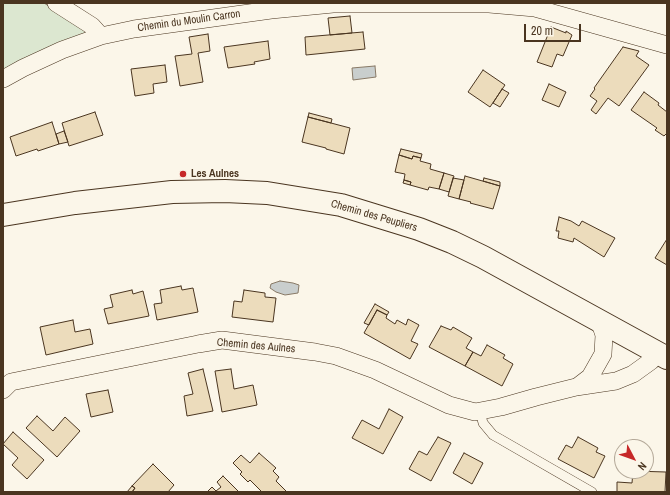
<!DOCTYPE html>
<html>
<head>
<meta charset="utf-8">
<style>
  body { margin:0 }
  #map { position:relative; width:670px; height:495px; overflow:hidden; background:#fbf6e9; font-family:"Archivo Narrow",sans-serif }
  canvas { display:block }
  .frame { position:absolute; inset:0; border:4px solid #4a3520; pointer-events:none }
  .north { position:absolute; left:614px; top:439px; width:40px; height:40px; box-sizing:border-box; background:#fbf6e9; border:1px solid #b4a999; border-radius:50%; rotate:131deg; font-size:11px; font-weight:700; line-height:16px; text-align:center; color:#4a3520 }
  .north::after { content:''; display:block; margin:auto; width:14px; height:18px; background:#c62828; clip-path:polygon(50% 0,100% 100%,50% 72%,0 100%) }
  .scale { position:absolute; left:524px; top:24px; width:57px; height:18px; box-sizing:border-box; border:2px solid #4a3520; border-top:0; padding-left:5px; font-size:12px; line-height:14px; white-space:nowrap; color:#4a3520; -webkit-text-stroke:3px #fbf6e9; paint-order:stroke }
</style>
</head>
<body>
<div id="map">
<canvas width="670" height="495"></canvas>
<div class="frame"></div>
<div class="north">N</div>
<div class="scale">20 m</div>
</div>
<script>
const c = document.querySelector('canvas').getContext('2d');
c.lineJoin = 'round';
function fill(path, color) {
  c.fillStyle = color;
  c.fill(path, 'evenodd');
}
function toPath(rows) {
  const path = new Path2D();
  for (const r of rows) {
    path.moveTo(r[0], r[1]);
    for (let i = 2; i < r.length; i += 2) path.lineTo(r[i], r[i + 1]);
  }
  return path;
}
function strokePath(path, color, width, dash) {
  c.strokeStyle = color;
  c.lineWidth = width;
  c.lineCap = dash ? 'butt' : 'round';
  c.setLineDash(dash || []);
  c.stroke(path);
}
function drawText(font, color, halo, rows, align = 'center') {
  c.font = font + ' "Archivo Narrow",sans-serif';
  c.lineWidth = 3;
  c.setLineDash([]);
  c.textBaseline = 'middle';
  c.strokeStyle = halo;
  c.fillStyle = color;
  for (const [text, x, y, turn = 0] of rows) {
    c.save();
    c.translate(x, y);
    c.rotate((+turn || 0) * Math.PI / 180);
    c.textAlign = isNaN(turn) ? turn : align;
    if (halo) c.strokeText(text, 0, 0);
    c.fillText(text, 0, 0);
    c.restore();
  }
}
const green = toPath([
  [3,3,44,3,89,31,3,73,3,3]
]);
fill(green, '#dce7d0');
strokePath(green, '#887966', 1);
const water = toPath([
  [375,66,376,77,353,80,352,68,375,66],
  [280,281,293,283,299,285,298,293,285,295,276,292,270,288,271,284,280,281]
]);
fill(water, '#c9cecd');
strokePath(water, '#887966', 1);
const building = toPath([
  [350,16,352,33,330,35,328,18,350,16],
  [551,27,566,33,566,31,572,35,563,56,557,54,552,67,537,62,551,27],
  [363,32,365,49,306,55,305,37,363,32],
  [208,34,210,51,198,53,203,82,180,86,175,56,192,54,189,37,208,34],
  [268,41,270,59,254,62,255,64,228,68,224,47,268,41],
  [623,47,639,51,636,56,649,65,619,106,608,98,596,114,591,110,597,101,590,96,595,89,594,88,623,47],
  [165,65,167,82,153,84,154,93,135,96,131,69,165,65],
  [483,70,505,85,490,107,468,92,483,70],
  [549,84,566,92,559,107,542,100,549,84],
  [502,89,509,93,500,107,493,103,502,89],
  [644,92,659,103,658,105,667,112,667,133,664,136,655,130,657,128,631,110,644,92],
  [95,112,103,135,69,146,62,123,95,112],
  [309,113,332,119,331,123,308,117,309,113],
  [308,117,350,128,344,154,326,149,326,148,302,142,308,117],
  [52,122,59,144,38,151,37,149,16,156,10,137,52,122],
  [64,131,68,142,59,144,56,134,64,131],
  [401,149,422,154,421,158,413,156,412,159,399,155,401,149],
  [399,155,412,159,413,156,421,158,420,161,431,164,430,169,444,173,439,189,429,187,428,190,410,185,411,182,404,180,405,174,395,172,399,155],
  [444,173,454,176,449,192,439,189,444,173],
  [465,176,500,186,493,209,470,203,471,202,459,199,465,176],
  [453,178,464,180,459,199,448,196,453,178],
  [484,178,500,182,500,186,483,181,484,178],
  [404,180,411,182,410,185,403,183,404,180],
  [559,217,571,221,579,226,582,221,615,238,604,257,574,238,573,242,558,238,559,231,556,231,559,217],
  [667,239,667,265,655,258,667,239],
  [181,286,182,290,193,288,198,312,157,320,154,304,162,303,160,290,181,286],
  [132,290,133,294,143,291,149,316,108,324,104,309,113,307,110,295,132,290],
  [244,290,265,293,265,297,276,298,273,322,232,317,234,301,242,302,244,290],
  [375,304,389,312,387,315,377,310,369,325,364,323,375,304],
  [377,310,387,315,386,318,395,324,397,320,406,325,408,319,419,325,411,341,418,344,410,359,364,333,377,310],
  [73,320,75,332,90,329,93,344,46,355,40,327,73,320],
  [441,326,451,330,453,327,472,338,466,348,473,352,465,366,429,347,441,326],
  [487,345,505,355,503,358,513,364,502,386,465,366,473,352,481,356,487,345],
  [203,369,213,411,187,416,184,396,193,394,188,373,203,369],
  [231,369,234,389,253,385,257,405,222,412,215,371,231,369],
  [108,390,113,412,91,417,86,394,108,390],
  [389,409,403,417,383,454,352,438,362,420,379,429,389,409],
  [37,416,53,431,65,417,80,431,57,457,26,428,37,416],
  [13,432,44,460,27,479,12,465,18,458,3,444,13,432],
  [438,437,451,443,431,481,409,469,419,451,427,455,438,437],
  [578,437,598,448,596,452,605,456,594,478,558,459,566,445,572,448,578,437],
  [259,453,276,468,273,471,279,477,276,481,287,492,262,492,250,480,248,482,240,474,242,472,233,463,241,455,250,463,259,453],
  [464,453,483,463,472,484,453,473,464,453],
  [153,464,174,485,168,492,132,492,135,488,132,486,153,464],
  [633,471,666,472,665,492,617,492,617,482,632,483,633,471],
  [223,476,239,492,207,492,212,487,216,491,221,487,217,482,223,476],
  [132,486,135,488,132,492,127,492,132,486]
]);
fill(building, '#ecdcbc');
strokePath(building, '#4a3520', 1);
const lane = toPath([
  [480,411,483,423,493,435,592,492]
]);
const street = toPath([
  [56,3,92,26,101,36],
  [3,79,23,68,62,50,101,36,134,29,271,10,333,4,489,4,535,8,667,45],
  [577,387,590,377,603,354,604,335,599,320],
  [3,390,11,382,198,344,222,340,315,352,336,356,375,370,449,405,475,412,501,407,536,397,576,387,616,381,633,374,651,361,657,353]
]);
const secondary = toPath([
  [3,215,75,203,172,192,225,191,267,193,341,205,419,229,452,242,483,257,667,358]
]);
strokePath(lane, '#4a3520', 10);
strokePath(street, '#4a3520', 18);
strokePath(secondary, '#4a3520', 24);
strokePath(lane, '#fbf6e9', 9);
strokePath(street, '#fbf6e9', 17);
strokePath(secondary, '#fbf6e9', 22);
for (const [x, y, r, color] of [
  [183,174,4,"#c62828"]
]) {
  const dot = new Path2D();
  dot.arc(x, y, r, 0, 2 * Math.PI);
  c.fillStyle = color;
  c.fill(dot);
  strokePath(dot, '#fbf6e9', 1.5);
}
drawText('11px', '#4a3520', '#fbf6e9', [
  ["Chemin du Moulin Carron",189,21,-8],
  ["Chemin des Peupliers",374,216,16],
  ["Chemin des Aulnes",256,346,5]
]);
drawText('bold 11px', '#4a3520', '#fbf6e9', [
  ["Les Aulnes",191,174]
], 'left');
</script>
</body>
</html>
